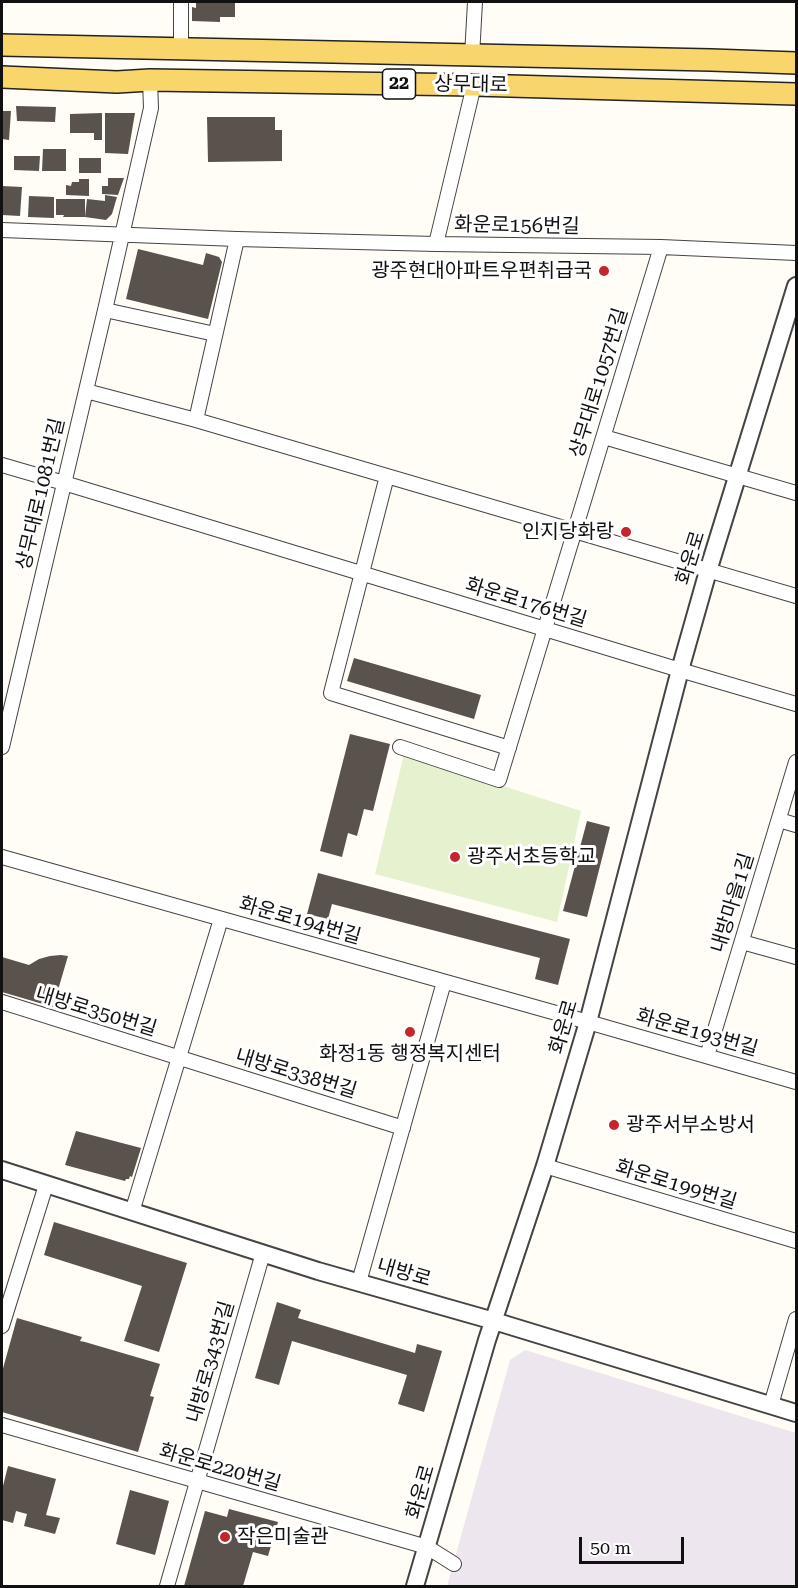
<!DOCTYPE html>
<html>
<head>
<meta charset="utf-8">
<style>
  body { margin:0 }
  #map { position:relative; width:798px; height:1588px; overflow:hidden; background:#fffdf5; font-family:"Roboto Serif",serif }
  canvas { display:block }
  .frame { position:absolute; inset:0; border:3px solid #111; pointer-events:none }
  .scale { position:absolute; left:579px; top:1537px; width:105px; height:27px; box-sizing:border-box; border:3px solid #111; border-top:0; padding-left:8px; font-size:18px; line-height:21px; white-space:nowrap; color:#111; -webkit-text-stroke:4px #fff; paint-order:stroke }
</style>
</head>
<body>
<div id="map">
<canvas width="798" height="1588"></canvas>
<div class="frame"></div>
<div class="scale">50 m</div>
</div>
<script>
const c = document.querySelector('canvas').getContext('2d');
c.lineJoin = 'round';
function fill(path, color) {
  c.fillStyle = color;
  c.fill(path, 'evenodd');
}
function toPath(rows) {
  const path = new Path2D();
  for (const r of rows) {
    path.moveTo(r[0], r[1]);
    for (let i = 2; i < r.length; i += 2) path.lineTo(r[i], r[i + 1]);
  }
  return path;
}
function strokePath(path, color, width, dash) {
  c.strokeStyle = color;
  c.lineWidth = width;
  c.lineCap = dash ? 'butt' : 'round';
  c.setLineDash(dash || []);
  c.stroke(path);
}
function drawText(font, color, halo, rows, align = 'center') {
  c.font = font + ' "Roboto Serif","Noto Sans KR",serif';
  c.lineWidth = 6;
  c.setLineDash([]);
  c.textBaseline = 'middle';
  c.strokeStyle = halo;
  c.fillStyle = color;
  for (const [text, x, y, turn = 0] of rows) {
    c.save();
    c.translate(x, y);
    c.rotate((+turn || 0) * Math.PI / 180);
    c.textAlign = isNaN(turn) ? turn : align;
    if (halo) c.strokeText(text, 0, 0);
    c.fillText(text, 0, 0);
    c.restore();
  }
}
fill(toPath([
  [525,1350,796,1433,796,1586,447,1586,510,1360]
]), '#eee6ef');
fill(toPath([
  [404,754,581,811,557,922,375,874]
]), '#e6f2cf');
fill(toPath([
  [196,2,235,2,235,17,220,17,220,22,192,21,192,7,196,8],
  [16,106,56,107,55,122,17,121],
  [2,111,11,111,9,140,2,139],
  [102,113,102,140,94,140,94,133,70,133,70,114],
  [105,113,135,113,128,154,105,153],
  [207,117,275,117,275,130,282,130,282,161,208,162],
  [43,149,66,149,66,171,42,171],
  [14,156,40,156,39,171,14,170],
  [79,158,101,158,101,173,79,173],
  [108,178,124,178,118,195,102,194,102,186,108,186],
  [79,179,89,179,89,196,66,195,66,185,71,186,72,182,79,182],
  [2,186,22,187,20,216,2,215],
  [105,195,117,197,112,214,106,220,85,217,87,199,105,201],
  [29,196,54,197,54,218,28,217],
  [56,199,85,199,85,217,63,217,64,215,56,215],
  [138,249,203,265,206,253,219,257,222,262,208,319,126,299],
  [354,658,481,695,474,719,347,681],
  [350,734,390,744,373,811,364,809,357,836,348,833,342,857,320,851],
  [587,821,610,827,587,917,563,911],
  [318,873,570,939,558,985,535,979,540,958,332,904,328,919,307,914],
  [61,955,68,956,53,1007,2,992,2,957,29,965,39,959,50,956],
  [76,1131,141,1148,132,1177,130,1176,129,1179,126,1179,125,1181,65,1165],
  [54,1222,187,1263,159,1352,124,1341,142,1286,44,1255],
  [277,1302,301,1310,298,1318,415,1353,417,1344,442,1351,424,1412,398,1404,407,1375,292,1341,279,1385,255,1378],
  [17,1318,82,1337,80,1341,85,1342,160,1364,150,1396,154,1397,138,1452,2,1412,2,1372],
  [8,1466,56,1479,46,1515,60,1518,55,1534,24,1526,27,1514,16,1511,13,1523,2,1520,2,1490],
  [130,1490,169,1501,155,1555,116,1544],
  [229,1509,278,1522,268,1556,253,1552,243,1586,184,1586,205,1511,227,1517]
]), '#5a524d');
const minor = toPath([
  [181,2,181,48],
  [472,56,475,2],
  [2,230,237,239,436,244,661,247,796,253],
  [436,244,474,85],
  [105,310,215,334],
  [86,391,196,420,796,596],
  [196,420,237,239],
  [604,437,796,493],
  [2,465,64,483,680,670,796,704],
  [387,476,331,693,509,748],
  [2,747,105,310,151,108,150,80],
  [400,747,499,780,661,247],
  [779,820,796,825],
  [2,857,588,1022,796,1082],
  [742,942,796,957],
  [2,1002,403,1128],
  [707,1056,796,762],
  [545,1166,796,1241],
  [132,1212,221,919],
  [359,1282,444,982],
  [2,1326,46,1185],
  [771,1405,796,1319],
  [2,1425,427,1547,454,1564],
  [167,1586,263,1253]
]);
const tertiary = toPath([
  [2,1170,318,1271,494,1321,796,1413],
  [415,1586,487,1340,545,1166,588,1022,680,670,708,571,796,286]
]);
const primary = toPath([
  [2,45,711,60,796,63],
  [2,77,117,82,150,80,474,85,796,94]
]);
strokePath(minor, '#444', 16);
strokePath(tertiary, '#444', 20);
strokePath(primary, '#222', 24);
strokePath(minor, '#fff', 14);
strokePath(tertiary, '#fff', 16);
strokePath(primary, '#f9d66b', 21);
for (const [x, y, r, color] of [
  [604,271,6,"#c4262e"],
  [626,532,6,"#c4262e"],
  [455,857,6,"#c4262e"],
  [410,1032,6,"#c4262e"],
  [614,1125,6,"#c4262e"],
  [225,1537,6,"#c4262e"]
]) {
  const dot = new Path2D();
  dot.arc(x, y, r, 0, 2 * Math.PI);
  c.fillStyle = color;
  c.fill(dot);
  strokePath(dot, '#fff', 2);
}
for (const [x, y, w] of [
  [399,84,33]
]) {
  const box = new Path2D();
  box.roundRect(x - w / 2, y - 15, w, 30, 4.5);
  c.fillStyle = '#fff';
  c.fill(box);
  strokePath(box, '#111', 1.5);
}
drawText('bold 18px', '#111', null, [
  ["22",399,84]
]);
drawText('20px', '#111', '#fff', [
  ["상무대로",471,85,1],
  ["화운로156번길",517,226,1],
  ["상무대로1057번길",599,383,-73],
  ["상무대로1081번길",41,494,-77],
  ["화운로",691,558,-73],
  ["화운로176번길",526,603,17],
  ["내방마을1길",733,903,-73],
  ["화운로194번길",300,921,16],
  ["내방로350번길",96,1012,17],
  ["화운로",564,1027,-74],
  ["화운로193번길",697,1033,16],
  ["내방로338번길",296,1074,17],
  ["화운로199번길",676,1185,17],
  ["내방로",404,1273,16],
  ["내방로343번길",211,1362,-74],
  ["화운로220번길",220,1468,16],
  ["화운로",421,1492,-74]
]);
drawText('20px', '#111', '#fff', [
  ["광주현대아파트우편취급국",592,271,"right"],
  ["인지당화랑",614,532,"right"],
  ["광주서초등학교",467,857],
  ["화정1동 행정복지센터",410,1054,"center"],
  ["광주서부소방서",626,1125],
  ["작은미술관",237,1537]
], 'left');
</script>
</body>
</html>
